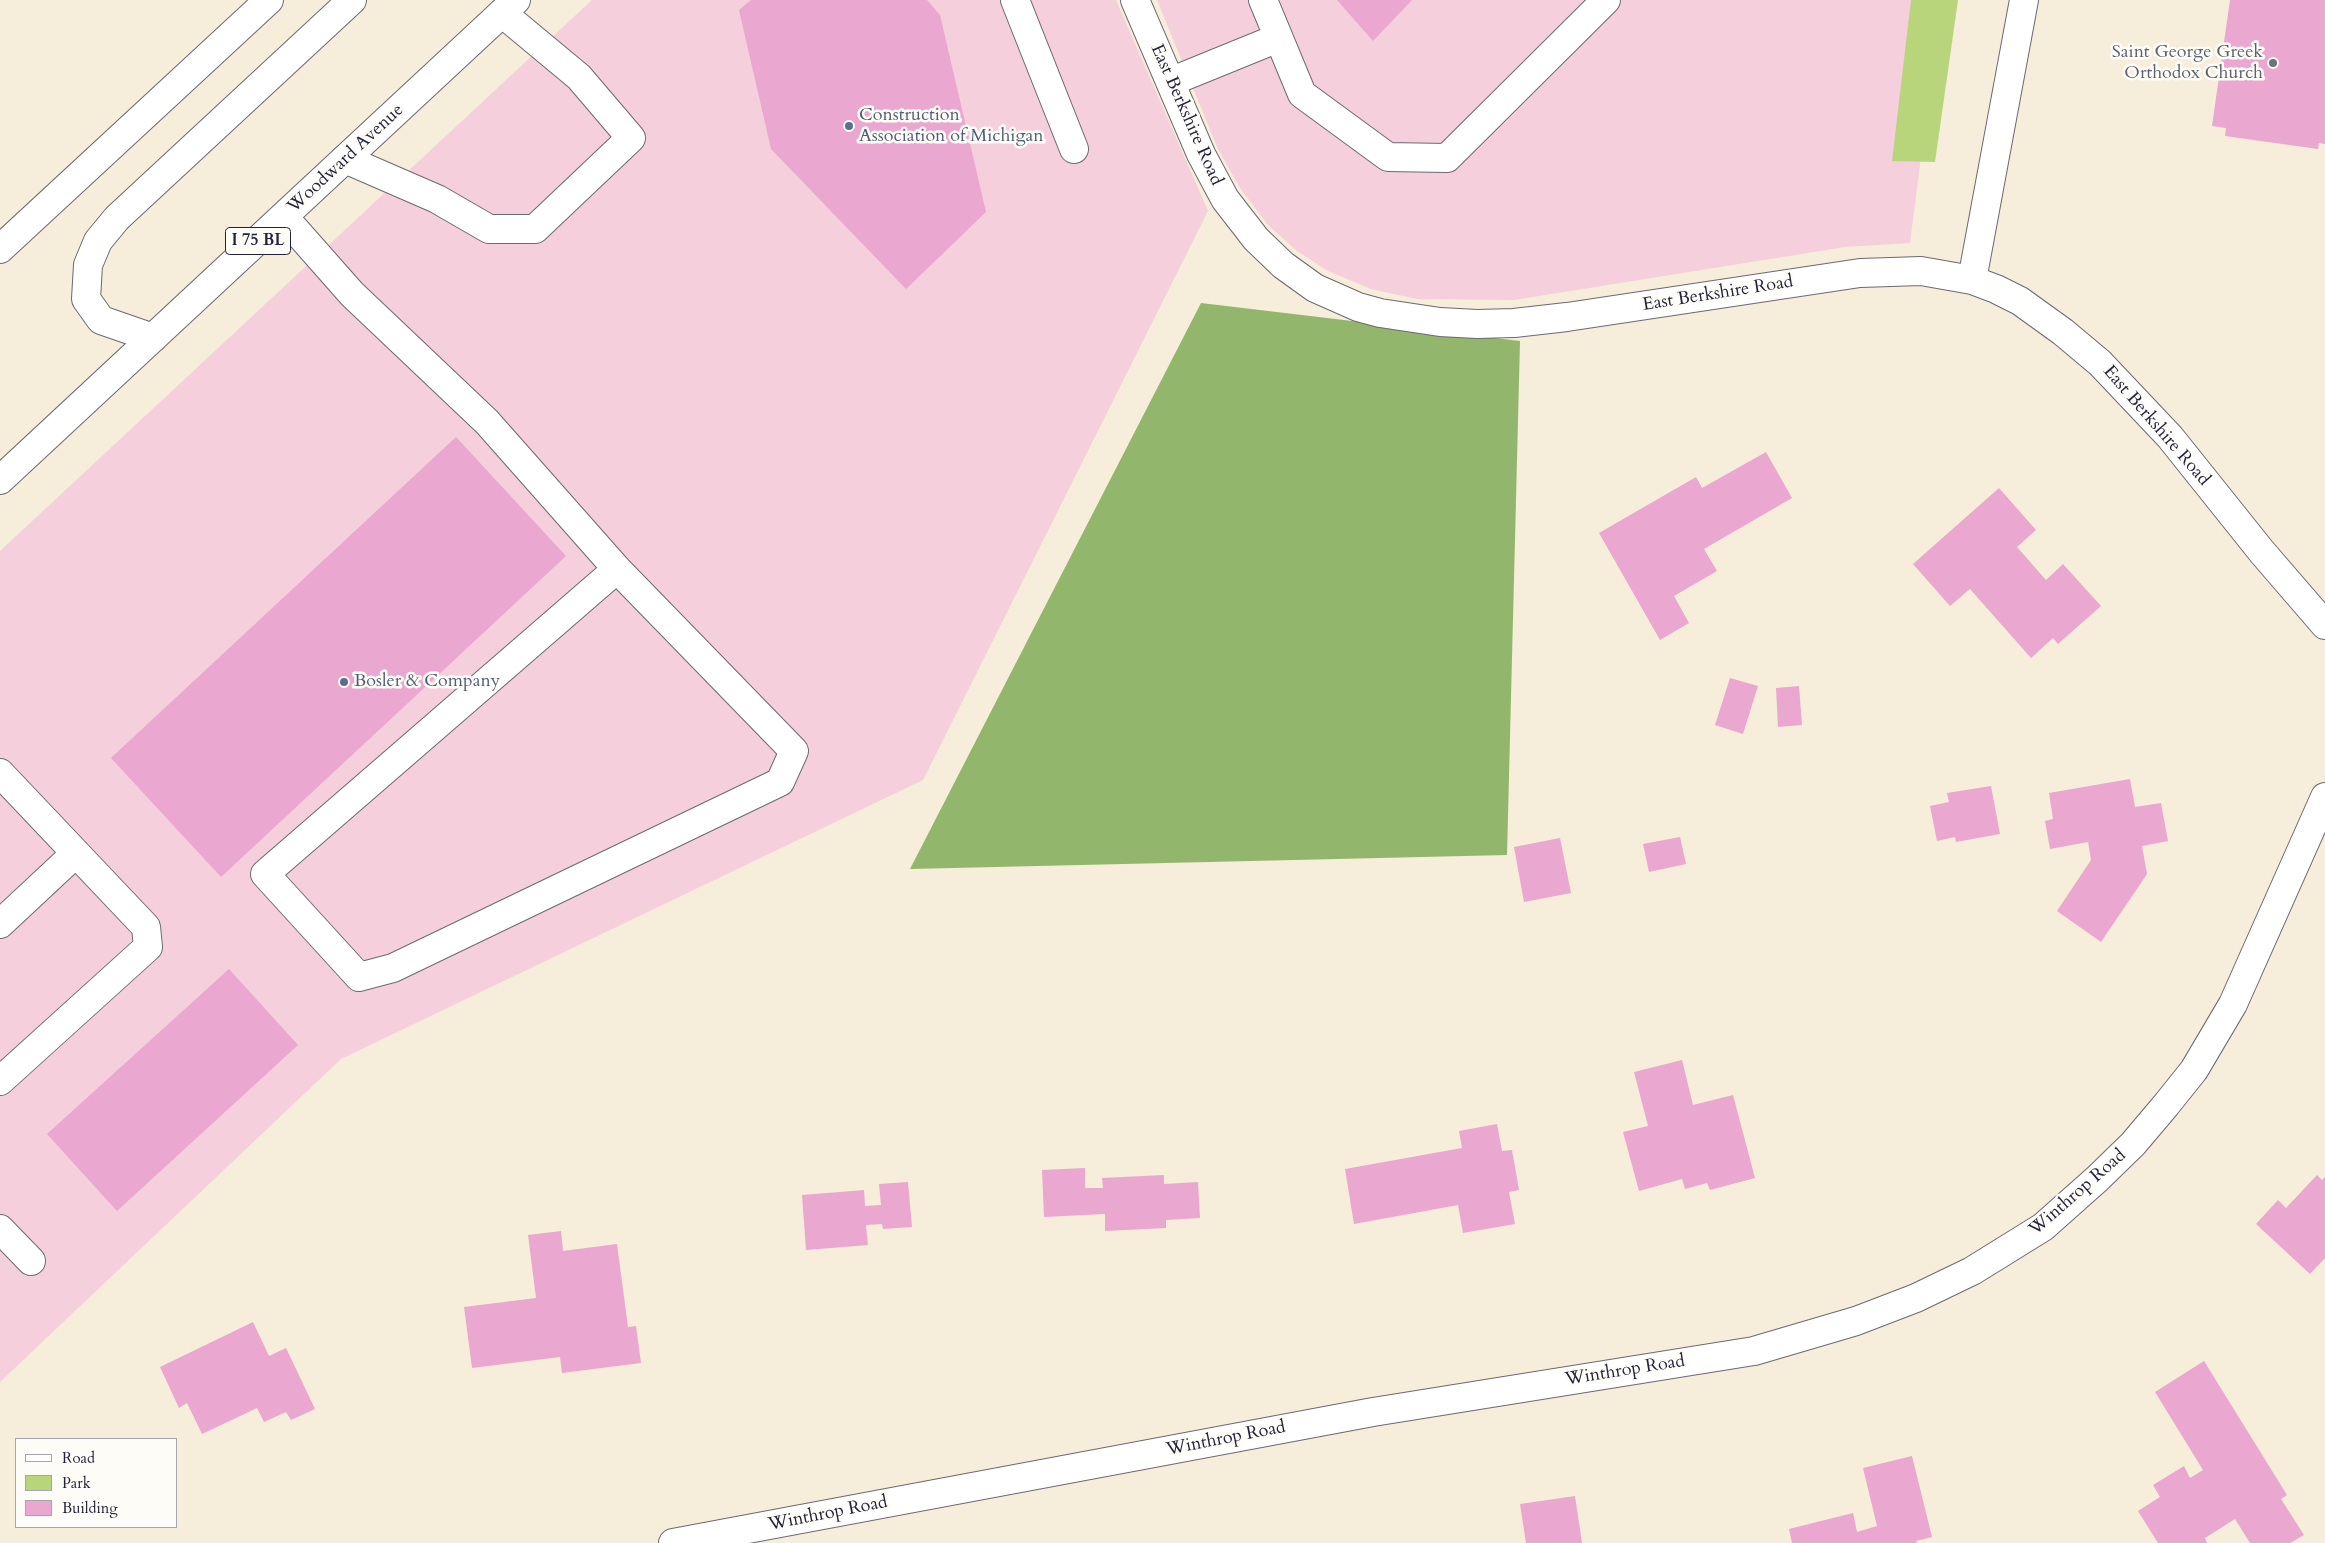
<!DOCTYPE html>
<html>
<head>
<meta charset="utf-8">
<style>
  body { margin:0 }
  #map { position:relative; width:2325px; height:1543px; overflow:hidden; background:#f6edda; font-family:Cardo,serif }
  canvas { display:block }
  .legend { position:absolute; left:15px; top:1438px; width:162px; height:90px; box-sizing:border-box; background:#fdfcf7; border:1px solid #a5a5ac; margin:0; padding:6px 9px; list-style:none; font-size:15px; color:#22223b }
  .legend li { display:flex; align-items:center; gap:10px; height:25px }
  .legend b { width:25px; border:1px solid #a5a5ac }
</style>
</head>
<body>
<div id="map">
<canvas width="2325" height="1543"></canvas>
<ul class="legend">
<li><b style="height:6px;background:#fff"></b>Road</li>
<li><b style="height:14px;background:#b9d57b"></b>Park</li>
<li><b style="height:14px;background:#eaa7d0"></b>Building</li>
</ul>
</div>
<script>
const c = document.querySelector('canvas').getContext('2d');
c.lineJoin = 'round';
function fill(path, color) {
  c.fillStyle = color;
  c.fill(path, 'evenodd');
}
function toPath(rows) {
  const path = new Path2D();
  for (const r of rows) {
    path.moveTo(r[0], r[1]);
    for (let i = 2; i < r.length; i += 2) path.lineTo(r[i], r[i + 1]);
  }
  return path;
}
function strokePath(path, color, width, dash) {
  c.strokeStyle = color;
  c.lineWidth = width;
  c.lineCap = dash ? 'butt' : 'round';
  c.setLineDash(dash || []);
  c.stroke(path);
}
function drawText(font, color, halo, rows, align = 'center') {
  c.font = font + ' Cardo,serif';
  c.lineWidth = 5;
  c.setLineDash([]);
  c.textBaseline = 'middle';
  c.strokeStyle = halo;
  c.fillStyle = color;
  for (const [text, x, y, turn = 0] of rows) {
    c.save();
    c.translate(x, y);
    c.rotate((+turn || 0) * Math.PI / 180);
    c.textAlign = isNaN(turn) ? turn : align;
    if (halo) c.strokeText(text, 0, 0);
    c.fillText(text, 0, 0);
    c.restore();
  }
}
fill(toPath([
  [592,0,1116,0,1208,211,923,780,341,1059,0,1382,0,551],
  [1157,0,1941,0,1910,243,1845,247,1514,300,1417,299,1371,289,1328,271,1297,251,1268,225,1240,188,1218,149]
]), '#f5cfdb');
fill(toPath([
  [1911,0,1958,0,1935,162,1892,161]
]), '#b9d57b');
fill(toPath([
  [1201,303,1520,341,1507,855,910,869]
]), '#92b66b');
fill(toPath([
  [751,0,927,0,940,15,986,212,906,289,771,149,739,10],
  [1337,0,1412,0,1373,41],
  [2230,0,2325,0,2325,144,2319,143,2318,149,2225,136,2226,128,2212,126],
  [456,437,566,556,221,877,111,758],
  [1766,452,1792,498,1704,549,1717,571,1674,596,1689,623,1660,640,1599,533,1696,477,1702,488],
  [1999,488,2036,530,2017,547,2046,580,2063,564,2101,606,2058,644,2053,638,2031,658,1970,589,1950,606,1913,564],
  [1730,678,1758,686,1743,734,1715,725],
  [1799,686,1802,725,1778,727,1776,688],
  [2130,779,2135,807,2161,803,2168,841,2142,846,2147,874,2101,942,2057,911,2091,860,2088,842,2050,849,2045,821,2053,819,2049,793],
  [1991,786,2000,834,1956,842,1955,837,1937,841,1930,806,1949,802,1947,793],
  [1680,837,1686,864,1649,872,1643,844],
  [1560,838,1571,893,1524,902,1514,847],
  [229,969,298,1045,117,1211,47,1134],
  [1682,1060,1693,1105,1733,1095,1755,1178,1710,1190,1707,1183,1685,1189,1682,1179,1639,1191,1623,1132,1648,1126,1634,1072],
  [1497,1124,1502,1151,1512,1150,1519,1190,1509,1192,1515,1224,1463,1233,1458,1205,1354,1224,1345,1169,1462,1148,1459,1131],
  [1085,1168,1085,1188,1103,1188,1102,1178,1164,1175,1164,1184,1198,1182,1200,1218,1166,1220,1166,1228,1105,1231,1105,1214,1044,1217,1042,1170],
  [2317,1175,2322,1180,2325,1177,2325,1258,2310,1274,2256,1224,2278,1200,2286,1208],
  [908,1182,912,1227,883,1229,882,1224,866,1225,868,1245,806,1250,802,1195,864,1190,865,1206,881,1205,879,1184],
  [561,1231,563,1251,617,1244,628,1327,636,1326,641,1363,562,1373,560,1357,472,1368,464,1307,536,1298,528,1235],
  [253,1322,269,1356,286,1348,315,1409,291,1420,286,1412,264,1422,257,1408,202,1434,187,1403,179,1408,160,1367],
  [2204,1361,2287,1495,2281,1499,2304,1535,2290,1543,2250,1543,2235,1519,2205,1538,2207,1543,2158,1543,2138,1511,2160,1497,2153,1485,2184,1466,2190,1478,2203,1470,2155,1392],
  [1912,1456,1932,1537,1916,1541,1917,1543,1792,1543,1789,1529,1853,1513,1857,1532,1877,1526,1863,1468],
  [1575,1496,1582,1543,1526,1543,1520,1504]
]), '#eaa7d0');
const minor = toPath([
  [1015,0,1074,149],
  [1135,0,1201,154,1225,199,1256,239,1283,265,1315,288,1358,307,1380,313,1440,322,1477,324,1514,323,1567,317,1860,273,1921,271,1972,280,1996,289,2020,301,2063,332,2100,363,2170,437,2262,552,2325,625],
  [1263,0,1302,94,1388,157,1447,158,1606,0],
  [1170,82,1278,38],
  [345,159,437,199,489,229,535,229,631,138,579,77,502,13],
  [284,217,352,294,487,422,617,569,794,751,780,782,393,968,359,977,265,874,617,569],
  [1972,280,2024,0],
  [0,773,146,927,148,947,0,1081],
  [0,924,76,853],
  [0,1229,31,1261],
  [673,1543,1373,1412,1754,1351,1856,1321,1916,1298,1972,1271,2043,1227,2097,1179,2133,1144,2166,1105,2194,1070,2233,1004,2325,797]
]);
const major = toPath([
  [0,249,269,0],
  [153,338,101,320,86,299,88,265,98,241,117,218,352,0],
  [0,480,516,0]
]);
strokePath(minor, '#6c6973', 30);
strokePath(major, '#6c6973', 30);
strokePath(minor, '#fff', 28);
strokePath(major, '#fff', 28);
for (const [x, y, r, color] of [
  [2273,63,5,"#6b7280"],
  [849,126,5,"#5c6f8a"],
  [344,682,5,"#5c6f8a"]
]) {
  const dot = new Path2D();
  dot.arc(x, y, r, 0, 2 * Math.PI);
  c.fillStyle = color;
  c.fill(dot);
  strokePath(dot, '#fdfcf7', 2);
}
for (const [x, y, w] of [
  [258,241,65]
]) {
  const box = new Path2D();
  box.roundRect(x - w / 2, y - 13.5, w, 27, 4);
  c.fillStyle = '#fdfcf7';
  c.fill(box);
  strokePath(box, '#22223b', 1);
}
drawText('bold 16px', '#22223b', null, [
  ["I 75 BL",258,241]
]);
drawText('18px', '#5b616d', '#fdfcf7', [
  ["Saint George Greek",2263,53],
  ["Orthodox Church",2263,74]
], 'right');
drawText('18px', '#22223b', '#fdfcf7', [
  ["East Berkshire Road",1186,115,66],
  ["Woodward Avenue",346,159,-43],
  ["East Berkshire Road",1718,294,-9],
  ["East Berkshire Road",2156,426,49],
  ["Winthrop Road",2078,1193,-41],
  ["Winthrop Road",1625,1371,-9],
  ["Winthrop Road",1226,1439,-11],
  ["Winthrop Road",828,1514,-11]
]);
drawText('18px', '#4e5e75', '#fdfcf7', [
  ["Construction",859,116],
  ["Association of Michigan",859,137],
  ["Bosler & Company",354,682]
], 'left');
</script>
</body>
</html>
